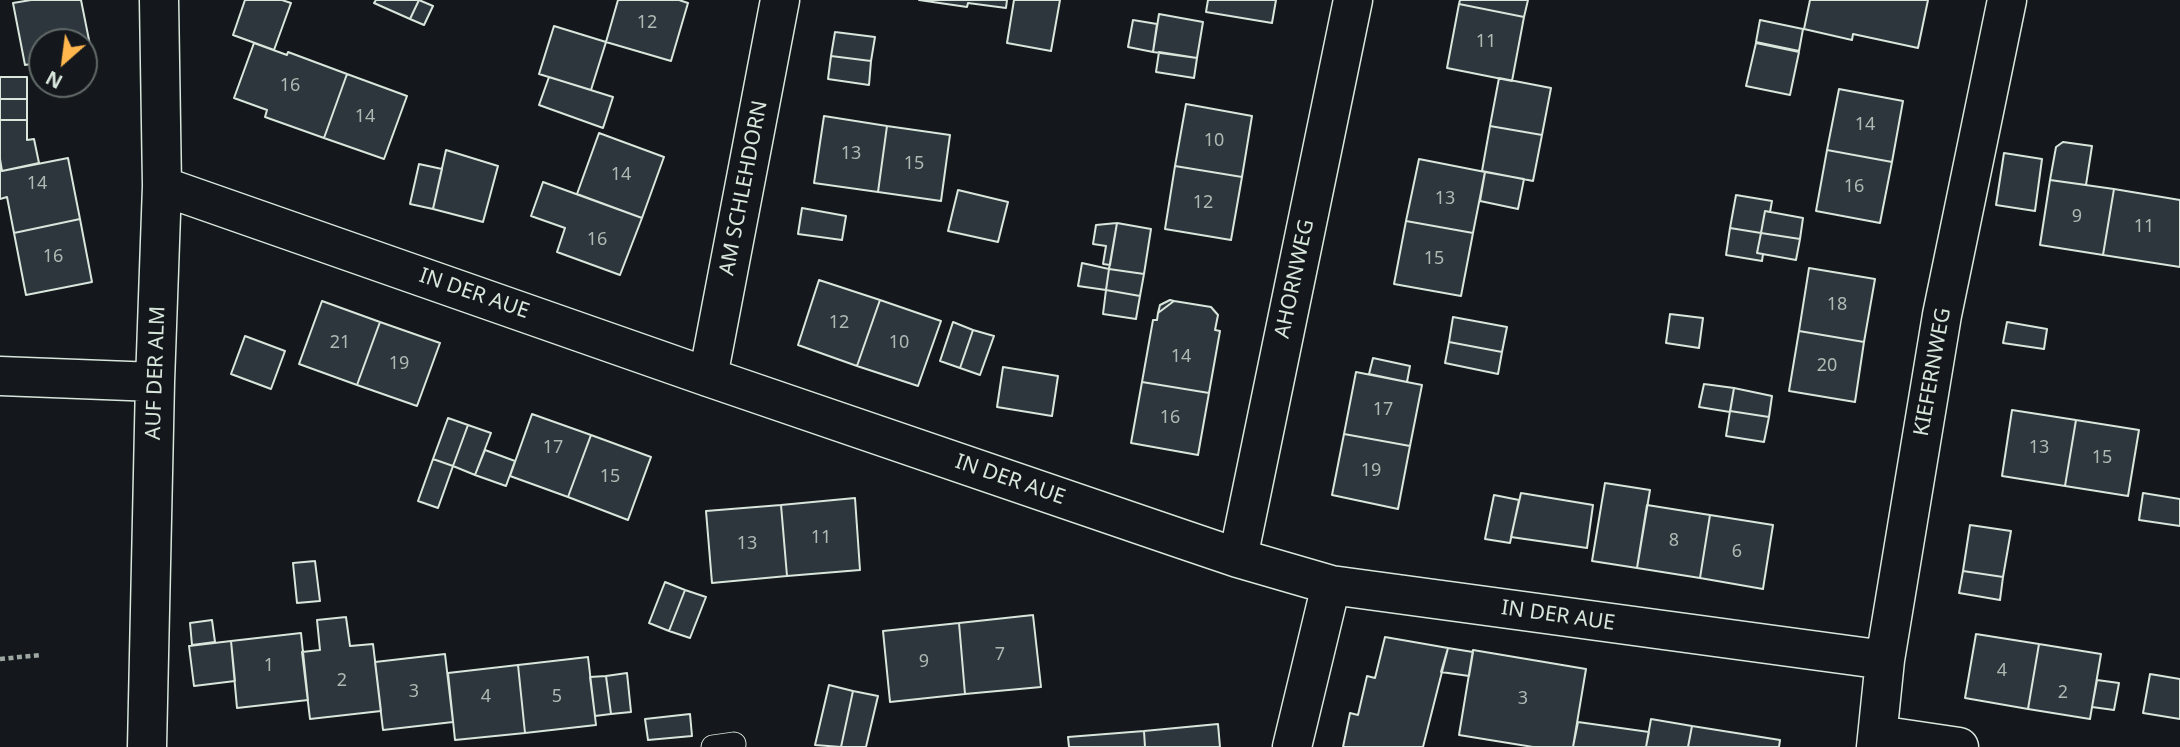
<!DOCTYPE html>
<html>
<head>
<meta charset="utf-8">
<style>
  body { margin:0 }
  #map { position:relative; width:2180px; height:747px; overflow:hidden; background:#14181c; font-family:"Noto Sans",sans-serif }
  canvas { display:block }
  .north { position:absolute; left:28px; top:28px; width:70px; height:70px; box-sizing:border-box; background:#14181c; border:2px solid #626a69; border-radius:50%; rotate:208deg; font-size:19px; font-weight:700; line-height:28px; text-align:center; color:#d8e6dc }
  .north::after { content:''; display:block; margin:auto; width:24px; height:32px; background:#ffb74d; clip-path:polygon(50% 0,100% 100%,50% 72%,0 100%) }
</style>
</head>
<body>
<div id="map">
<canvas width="2180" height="747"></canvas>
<div class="north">N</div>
</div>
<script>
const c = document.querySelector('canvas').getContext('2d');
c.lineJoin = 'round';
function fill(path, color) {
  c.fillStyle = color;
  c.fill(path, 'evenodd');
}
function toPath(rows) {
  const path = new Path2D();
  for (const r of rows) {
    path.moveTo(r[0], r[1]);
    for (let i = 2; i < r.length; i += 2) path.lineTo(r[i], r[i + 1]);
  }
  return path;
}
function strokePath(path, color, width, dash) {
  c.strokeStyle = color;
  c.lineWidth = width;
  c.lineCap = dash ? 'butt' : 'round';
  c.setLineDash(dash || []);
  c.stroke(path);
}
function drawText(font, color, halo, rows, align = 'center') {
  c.font = font + ' "Noto Sans",sans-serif';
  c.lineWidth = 5;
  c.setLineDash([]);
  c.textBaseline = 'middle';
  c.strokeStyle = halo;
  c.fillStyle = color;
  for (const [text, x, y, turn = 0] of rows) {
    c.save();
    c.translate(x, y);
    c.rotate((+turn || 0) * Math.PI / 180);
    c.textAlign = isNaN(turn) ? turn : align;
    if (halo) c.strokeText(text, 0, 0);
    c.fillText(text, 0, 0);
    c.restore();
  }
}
const building = toPath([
  [31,0,81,0,91,50,89,51,93,74,84,75,84,42,42,42,42,62,25,65,13,3,31,0],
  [245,0,282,0,291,3,274,50,233,35,245,0],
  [376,0,419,0,410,19,374,3,376,0],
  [419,0,433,6,424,25,410,19,419,0],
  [618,0,679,0,688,3,671,61,606,42,618,0],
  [919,0,1007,0,1006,8,968,3,967,7,919,0],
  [1014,0,1060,0,1051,51,1007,43,1014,0],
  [1208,0,1276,0,1272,23,1206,12,1208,0],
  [1460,0,1528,0,1524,17,1459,4,1460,0],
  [1810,0,1928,0,1918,48,1853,34,1852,40,1804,29,1810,0],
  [1459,4,1524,17,1512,81,1447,68,1459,4],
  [1159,14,1203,22,1197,58,1153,52,1159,14],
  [1133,20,1157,24,1153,52,1128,47,1133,20],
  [1760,20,1803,29,1799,51,1756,42,1760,20],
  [554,26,606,42,591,90,539,74,554,26],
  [835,32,875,37,871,61,831,56,835,32],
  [254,43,287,55,288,52,347,74,324,138,265,117,267,110,234,98,254,43],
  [1756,43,1799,52,1790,95,1746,86,1756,43],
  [1159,52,1197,58,1194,78,1156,72,1159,52],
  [831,56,871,61,869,85,828,79,831,56],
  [347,74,407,96,384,159,324,138,347,74],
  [0,77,27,77,27,99,0,99,0,77],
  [549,77,613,97,603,128,539,105,549,77],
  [1499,78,1551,88,1542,135,1490,126,1499,78],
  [1839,89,1903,101,1892,162,1827,150,1839,89],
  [0,99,27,99,27,120,0,120,0,99],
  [1186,104,1252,116,1242,177,1175,166,1186,104],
  [824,116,887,126,878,192,814,183,824,116],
  [0,120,27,120,27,140,34,139,39,163,2,171,0,159,0,120],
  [887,126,950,135,941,201,878,192,887,126],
  [1490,126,1542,135,1533,181,1482,171,1490,126],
  [599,133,664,157,642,218,577,194,599,133],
  [2063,142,2092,146,2086,185,2050,180,2056,147,2063,142],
  [446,150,498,166,483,222,433,209,446,150],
  [1827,150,1892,162,1880,223,1816,211,1827,150],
  [2004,153,2042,159,2035,211,1996,205,2004,153],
  [68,158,80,219,14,233,7,197,0,199,0,159,2,171,68,158],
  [1419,159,1485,172,1473,233,1406,221,1419,159],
  [419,164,442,169,433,209,410,204,419,164],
  [1175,166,1242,177,1231,240,1165,229,1175,166],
  [1485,172,1524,179,1518,209,1480,201,1485,172],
  [2050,180,2114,189,2103,255,2040,245,2050,180],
  [543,182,642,218,620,275,557,252,565,228,531,216,543,182],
  [2114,189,2180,200,2180,267,2103,255,2114,189],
  [958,190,1008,202,998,242,948,231,958,190],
  [1736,195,1772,201,1770,212,1765,211,1761,233,1730,228,1736,195],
  [802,208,846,216,842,240,798,234,802,208],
  [1765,211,1803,218,1800,239,1761,233,1765,211],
  [80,219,92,282,26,295,14,233,80,219],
  [1406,221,1473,233,1461,296,1394,284,1406,221],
  [1117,223,1110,265,1103,264,1106,246,1093,244,1096,225,1117,223],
  [1117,223,1151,229,1144,274,1109,269,1117,223],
  [1730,228,1761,233,1757,253,1763,254,1762,261,1726,255,1730,228],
  [1761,233,1800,239,1796,260,1757,253,1761,233],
  [1082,263,1109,269,1106,290,1078,286,1082,263],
  [1809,268,1875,279,1864,342,1799,331,1809,268],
  [1109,269,1144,274,1140,296,1106,290,1109,269],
  [819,280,880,300,857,366,798,345,819,280],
  [1106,290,1140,296,1136,319,1103,314,1106,290],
  [880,300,941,321,918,386,857,366,880,300],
  [1170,300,1174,301,1158,313,1160,305,1170,300],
  [322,301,380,322,357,385,299,364,322,301],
  [1174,301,1211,307,1218,315,1215,330,1220,331,1209,393,1142,382,1153,320,1157,320,1158,313,1174,301],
  [1670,314,1703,318,1699,348,1666,343,1670,314],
  [1453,317,1507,327,1502,352,1449,342,1453,317],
  [380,322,440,343,417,406,357,385,380,322],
  [953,322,973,330,960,368,940,361,953,322],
  [2007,322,2047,329,2044,349,2003,343,2007,322],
  [973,330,994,336,980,375,960,368,973,330],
  [1799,331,1864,342,1855,402,1789,391,1799,331],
  [245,336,285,351,271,389,231,374,245,336],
  [1449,342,1502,352,1498,374,1445,363,1449,342],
  [1373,358,1410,366,1407,382,1369,374,1373,358],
  [1003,367,1058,376,1052,416,997,407,1003,367],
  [1356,372,1422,385,1410,446,1344,434,1356,372],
  [1142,382,1209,393,1198,455,1131,443,1142,382],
  [1704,384,1734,388,1730,412,1699,407,1704,384],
  [1734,388,1772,396,1769,417,1730,411,1734,388],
  [2012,410,2076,420,2065,486,2002,476,2012,410],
  [1730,411,1769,417,1764,442,1726,436,1730,411],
  [532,414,591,435,568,497,510,476,532,414],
  [448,418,468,425,453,466,433,459,448,418],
  [2076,420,2139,430,2128,496,2065,486,2076,420],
  [468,425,491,433,475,475,453,466,468,425],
  [1344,434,1410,446,1398,509,1332,495,1344,434],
  [591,435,651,457,628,520,568,497,591,435],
  [485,450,515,461,506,486,475,475,485,450],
  [433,459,453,466,438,508,418,501,433,459],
  [1605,483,1650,490,1637,568,1592,561,1605,483],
  [1521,493,1593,505,1587,548,1511,537,1521,493],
  [2143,493,2180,499,2180,526,2139,520,2143,493],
  [1494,495,1519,500,1510,543,1485,539,1494,495],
  [855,498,860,570,787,576,781,505,855,498],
  [781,505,787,576,712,583,706,511,781,505],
  [1647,505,1710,515,1700,578,1637,568,1647,505],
  [1710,515,1773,525,1763,589,1700,578,1710,515],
  [1970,525,2011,531,2003,577,1963,571,1970,525],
  [315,561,320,601,297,603,293,563,315,561],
  [1963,571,2003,577,2000,600,1959,593,1963,571],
  [665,582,685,590,669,631,649,623,665,582],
  [685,590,706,597,690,638,669,631,685,590],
  [1033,615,1041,687,965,694,959,623,1033,615],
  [346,617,350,646,373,644,381,711,310,719,302,652,320,650,317,620,346,617],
  [212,620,215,642,192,645,190,623,212,620],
  [959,623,965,694,890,702,883,631,959,623],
  [301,633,308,700,237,708,231,641,301,633],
  [1976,634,2039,644,2028,709,1965,698,1976,634],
  [1385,637,1448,648,1423,747,1343,747,1350,713,1358,715,1367,676,1375,678,1385,637],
  [231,641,235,681,194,686,189,646,231,641],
  [2039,644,2101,654,2090,719,2028,709,2039,644],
  [1448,648,1473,652,1469,676,1441,672,1448,648],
  [1473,650,1586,669,1573,747,1533,747,1459,735,1473,650],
  [445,654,453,722,383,730,375,662,445,654],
  [588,657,596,725,525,733,518,665,588,657],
  [518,665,525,733,455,740,448,673,518,665],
  [627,673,631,712,611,714,606,676,627,673],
  [2150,674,2180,679,2180,719,2143,713,2150,674],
  [606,676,611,714,595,716,590,677,606,676],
  [2097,680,2119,683,2114,710,2092,707,2097,680],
  [829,685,853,691,841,747,815,745,829,685],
  [853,691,878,696,866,747,841,747,853,691],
  [690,714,692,736,648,740,645,719,690,714],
  [1651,719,1692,726,1688,747,1646,747,1651,719],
  [1578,722,1649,732,1646,747,1573,747,1578,722],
  [1218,724,1220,747,1145,747,1144,731,1218,724],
  [1692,726,1780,740,1779,747,1688,747,1692,726],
  [1144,731,1145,747,1069,747,1068,737,1144,731]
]);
fill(building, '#2c363c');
strokePath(building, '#d8e6dc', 2);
const service = toPath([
  [713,747,734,744]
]);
const minor = toPath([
  [162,186,708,377,1179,538,1238,558,1331,585,1885,660],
  [0,376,155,382],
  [708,377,780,0],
  [1238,558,1353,0],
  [1878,735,1959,747],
  [147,747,155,382,162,186,159,0],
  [1292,747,1331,585],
  [1876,747,1885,660,1942,315,2007,0]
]);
strokePath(service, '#d8e6dc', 25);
strokePath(minor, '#d8e6dc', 41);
strokePath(toPath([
  [0,659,41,655]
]), '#9da8a2', 4.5, [5, 3.5]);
strokePath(service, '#14181c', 23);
strokePath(minor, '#14181c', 38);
drawText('18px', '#adbab4', null, [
  ["12",647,23],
  ["11",1486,42],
  ["16",290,86],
  ["14",365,117],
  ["14",1865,125],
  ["10",1214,141],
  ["13",851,154],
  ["15",914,164],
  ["14",621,175],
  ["14",37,184],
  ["16",1854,187],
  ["13",1445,199],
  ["12",1203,203],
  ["9",2077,217],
  ["11",2144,227],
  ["16",597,240],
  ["16",53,257],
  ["15",1434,259],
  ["18",1837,305],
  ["12",839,323],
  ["21",340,343],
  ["10",899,343],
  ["14",1181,357],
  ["19",399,364],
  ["20",1827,366],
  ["17",1383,410],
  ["16",1170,418],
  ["17",553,448],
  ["13",2039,448],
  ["15",2102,458],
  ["19",1371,471],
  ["15",610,477],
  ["11",821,538],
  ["8",1674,541],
  ["13",747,544],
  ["6",1737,552],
  ["7",1000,655],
  ["9",924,662],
  ["1",269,666],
  ["4",2002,671],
  ["2",342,681],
  ["3",414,692],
  ["2",2063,693],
  ["4",486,697],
  ["5",557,697],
  ["3",1523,699]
]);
drawText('21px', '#d8e6dc', '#14181c', [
  ["AM SCHLEHDORN",744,188,-79],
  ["AHORNWEG",1295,279,-78],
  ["IN DER AUE",474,294,19],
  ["KIEFERNWEG",1933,372,-80],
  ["AUF DER ALM",156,373,-88],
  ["IN DER AUE",1010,480,19],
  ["IN DER AUE",1558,616,8]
]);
</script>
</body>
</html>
